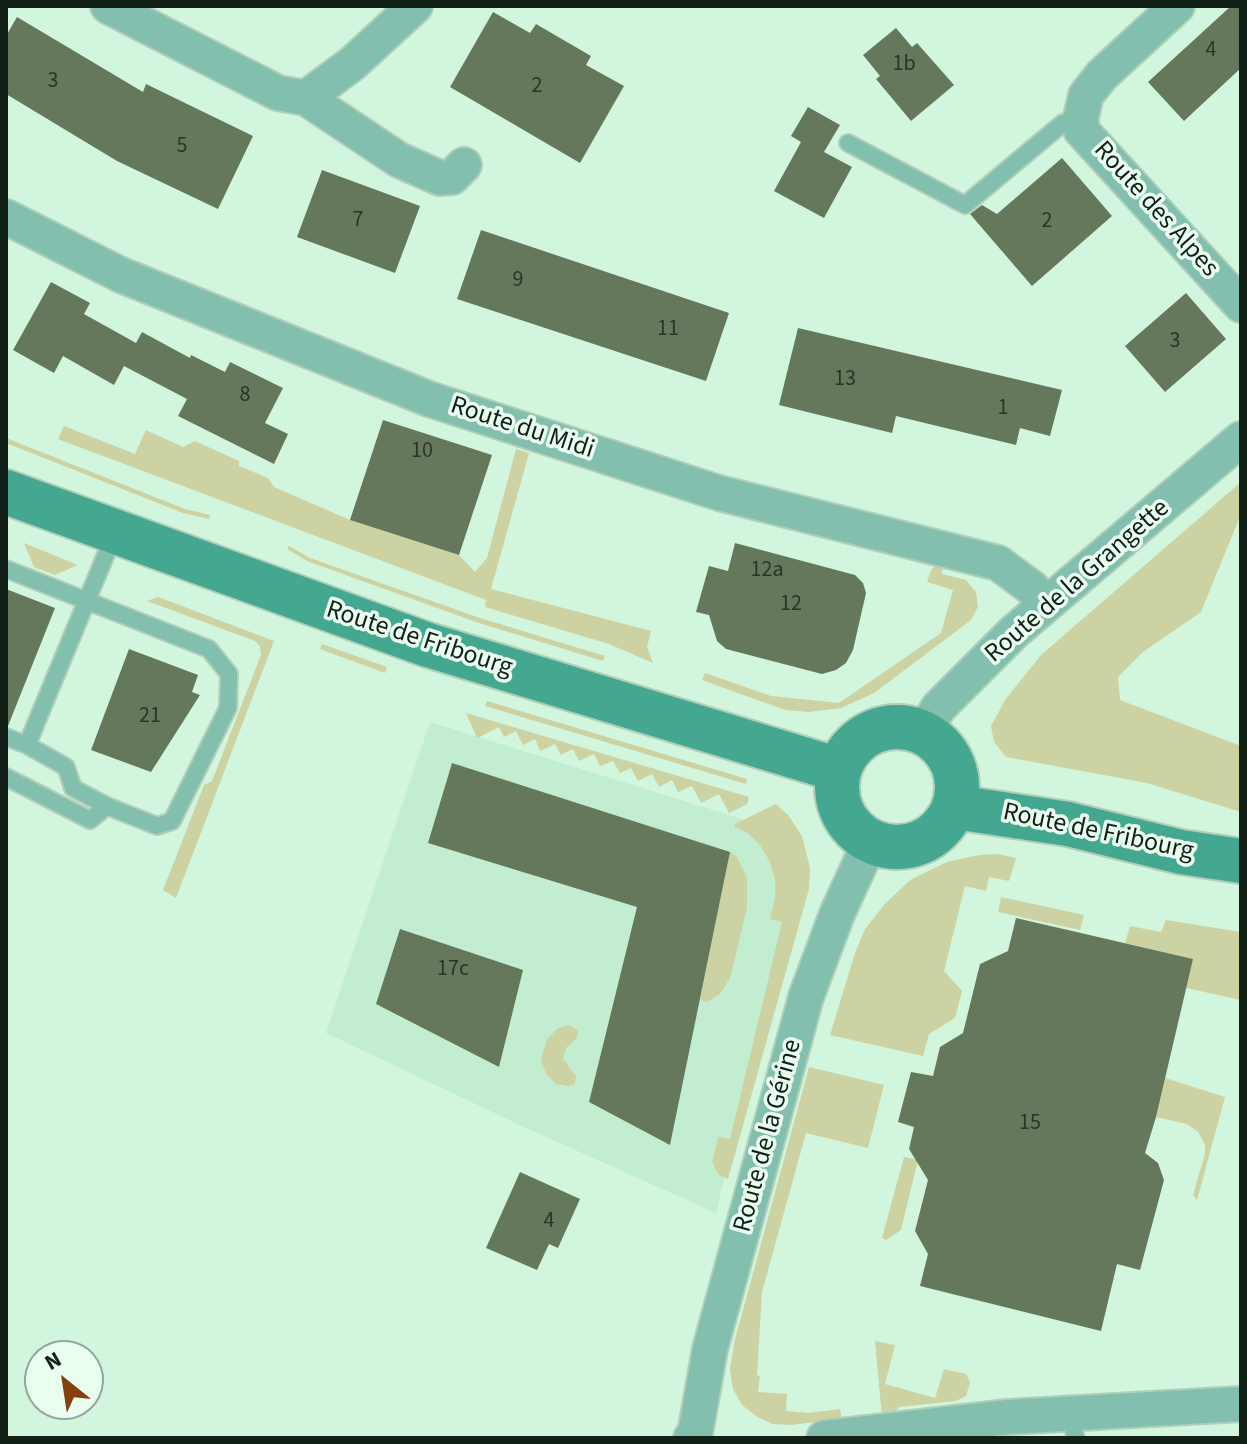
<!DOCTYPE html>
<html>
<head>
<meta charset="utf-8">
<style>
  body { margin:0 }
  #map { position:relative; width:1247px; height:1444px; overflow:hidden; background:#d2f5dd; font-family:"Source Sans 3",sans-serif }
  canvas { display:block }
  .frame { position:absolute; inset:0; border:8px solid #132018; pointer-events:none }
  .north { position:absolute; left:24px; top:1340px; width:80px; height:80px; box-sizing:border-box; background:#eafef0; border:2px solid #94a59a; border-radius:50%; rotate:330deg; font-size:22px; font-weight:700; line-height:32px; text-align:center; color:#132018 }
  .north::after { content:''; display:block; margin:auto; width:28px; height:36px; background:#83410f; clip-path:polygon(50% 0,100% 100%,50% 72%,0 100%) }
</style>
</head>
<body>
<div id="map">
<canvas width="1247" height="1444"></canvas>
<div class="frame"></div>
<div class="north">N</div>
</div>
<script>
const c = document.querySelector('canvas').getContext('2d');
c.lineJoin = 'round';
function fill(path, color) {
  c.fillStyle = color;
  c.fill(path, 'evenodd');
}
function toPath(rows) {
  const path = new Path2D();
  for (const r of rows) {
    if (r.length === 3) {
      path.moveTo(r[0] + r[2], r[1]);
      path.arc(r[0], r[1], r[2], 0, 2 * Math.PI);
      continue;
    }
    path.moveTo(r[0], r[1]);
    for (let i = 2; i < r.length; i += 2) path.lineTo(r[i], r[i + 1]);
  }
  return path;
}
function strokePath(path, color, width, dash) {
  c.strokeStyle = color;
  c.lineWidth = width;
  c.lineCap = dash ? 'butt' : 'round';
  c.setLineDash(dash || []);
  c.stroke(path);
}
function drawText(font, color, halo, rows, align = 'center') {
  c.font = font + ' "Source Sans 3",sans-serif';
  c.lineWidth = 7;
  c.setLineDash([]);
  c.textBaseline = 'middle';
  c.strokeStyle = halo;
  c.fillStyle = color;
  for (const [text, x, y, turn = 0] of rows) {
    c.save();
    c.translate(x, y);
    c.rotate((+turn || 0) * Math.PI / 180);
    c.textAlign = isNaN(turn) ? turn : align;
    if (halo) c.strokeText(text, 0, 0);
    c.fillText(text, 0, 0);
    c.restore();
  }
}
fill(toPath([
  [430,722,787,833,799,867,716,1213,526,1128,326,1033]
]), '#c3edd0');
fill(toPath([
  [64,426,135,454,146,430,183,447,195,441,239,461,239,466,268,478,274,487,350,520,459,555,475,572,487,558,516,449,529,453,491,589,651,631,647,647,653,663,609,644,485,607,486,600,58,439],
  [6,438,185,509,210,515,209,519,183,513,6,443],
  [1241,482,1241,514,1201,612,1143,652,1118,677,1120,700,1241,746,1241,812,1147,783,1006,757,994,742,991,726,1005,700,1041,655],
  [24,543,78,565,55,575,34,567],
  [289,546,310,558,480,618,605,656,603,661,479,623,307,561,287,549],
  [937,564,943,565,942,574,966,580,976,592,978,607,971,620,874,693,841,708,809,712,785,710,702,680,705,673,771,696,839,703,941,633,953,590,927,582,931,570],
  [158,597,274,641,176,898,163,890,204,785,212,781,261,655,260,646,255,641,147,601],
  [322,644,387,667,385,673,320,649],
  [487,701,747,779,746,784,485,706],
  [466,713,749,797,747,804,729,813,719,794,701,803,692,786,678,792,672,780,659,787,652,774,638,781,631,768,620,773,613,761,600,766,594,754,579,761,573,749,561,755,555,744,540,751,535,739,523,745,516,731,504,737,499,727,477,738],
  [776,804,788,815,802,836,810,868,809,889,728,1179,719,1175,712,1162,718,1137,730,1139,782,922,770,919,775,899,775,880,770,862,760,845,748,833,735,827,735,824],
  [730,852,737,857,747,878,747,908,730,978,720,994,707,1002,700,1000],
  [998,854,1016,858,1009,881,989,877,986,891,965,886,944,971,962,991,955,1018,929,1034,923,1056,830,1035,855,953,865,929,884,905,910,880,947,862,979,855],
  [1001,897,1084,915,1080,930,998,912],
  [1166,920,1241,932,1241,1000,1186,988,1193,959,1125,943,1130,926,1161,932],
  [569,1025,578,1031,577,1038,566,1048,563,1059,576,1076,575,1084,568,1086,556,1084,547,1075,541,1060,547,1039,558,1028],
  [809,1067,884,1085,868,1148,806,1133,762,1292,757,1375,760,1376,758,1392,787,1394,786,1411,809,1413,840,1409,843,1424,831,1420,791,1425,772,1424,756,1416,742,1405,733,1389,730,1370,734,1343],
  [1165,1078,1225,1097,1197,1200,1193,1195,1205,1154,1205,1145,1198,1132,1187,1124,1156,1117],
  [904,1157,918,1160,901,1230,886,1240,882,1238],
  [875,1341,895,1345,885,1384,935,1398,944,1369,966,1374,970,1382,966,1396,956,1401,899,1407,894,1415,882,1417]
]), '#ccd2a1');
fill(toPath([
  [1231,6,1241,6,1241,68,1184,121,1148,82],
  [493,12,530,33,536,24,591,56,586,65,624,86,580,163,450,87],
  [17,17,143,92,146,84,253,136,218,209,117,161,6,94,6,36],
  [896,28,912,47,917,43,954,85,911,121,876,79,880,76,863,55],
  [808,107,840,125,824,152,852,167,824,218,774,191,801,142,791,136],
  [1062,158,1112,216,1032,286,970,214,982,205,997,214],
  [322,170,420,206,395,273,297,237],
  [481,230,729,313,706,381,457,299],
  [51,282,90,303,84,314,136,343,142,332,190,358,191,355,225,372,230,362,283,388,265,423,288,434,274,464,178,416,187,399,124,366,114,385,63,356,54,373,13,350],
  [1186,293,1226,339,1165,392,1125,346],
  [798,328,1062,390,1050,436,1020,428,1016,445,896,416,892,433,779,405],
  [383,420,492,455,459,555,350,520],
  [735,543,855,575,863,583,866,593,853,650,846,663,836,670,822,674,726,649,717,641,709,615,696,612,709,566,728,571],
  [6,589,55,608,8,726,6,726],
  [129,649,198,675,192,692,200,695,151,772,91,750],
  [452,763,730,852,670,1145,589,1102,637,907,428,843],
  [1016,918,1193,959,1156,1117,1145,1153,1158,1163,1164,1180,1140,1270,1117,1264,1101,1331,920,1286,928,1254,915,1231,928,1180,909,1149,914,1127,898,1122,900,1114,911,1072,933,1076,940,1047,963,1033,980,964,1008,951],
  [400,929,523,970,499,1067,376,1004],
  [520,1172,580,1199,558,1248,549,1244,537,1270,486,1248]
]), '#66785b');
const lane = toPath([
  [848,143,965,205,1063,123,1081,117],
  [6,569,209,649,229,674,228,708,172,821,157,826,107,806,73,788,66,767,27,745],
  [6,737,27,745,114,535],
  [6,777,90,820,107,806],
  [1068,1413,1076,1438]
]);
const street = toPath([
  [108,6,278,93,306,98,353,63,415,6],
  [1177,6,1102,75,1086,95,1081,117,1081,130,1241,305],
  [306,98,399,160,440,178,452,177,464,165],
  [6,217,121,275,429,399,719,493,998,563,1032,588,1045,605],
  [923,732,939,707,1014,632,1241,439],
  [691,1438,695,1434,710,1349,806,997,837,914,870,842],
  [824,1438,1008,1417,1241,1404]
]);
const secondary = toPath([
  [6,492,428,645,839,770],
  [897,787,60],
  [955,807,1068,824,1181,852,1241,861]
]);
strokePath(lane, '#b0cfba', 20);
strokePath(street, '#b0cfba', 38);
strokePath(secondary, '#b0cfba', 48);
strokePath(lane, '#83bfae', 16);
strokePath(street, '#83bfae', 34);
strokePath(secondary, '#44a891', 44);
drawText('22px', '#283629', null, [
  ["4",1211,51],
  ["1b",904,65],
  ["3",53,82],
  ["2",537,87],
  ["5",182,147],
  ["7",358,221],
  ["2",1047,222],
  ["9",518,281],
  ["11",668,330],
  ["3",1175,342],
  ["13",845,380],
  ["8",245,396],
  ["1",1003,409],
  ["10",422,452],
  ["12a",767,571],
  ["12",791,605],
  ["21",150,717],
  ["17c",453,970],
  ["15",1030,1124],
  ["4",549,1222]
]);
drawText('26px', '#132018', '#eafef0', [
  ["Route des Alpes",1155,210,48],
  ["Route du Midi",522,429,18],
  ["Route de la Grangette",1078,582,-41],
  ["Route de Fribourg",419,640,18],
  ["Route de Fribourg",1098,833,12],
  ["Route de la Gérine",769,1136,-75]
]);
</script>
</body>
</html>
